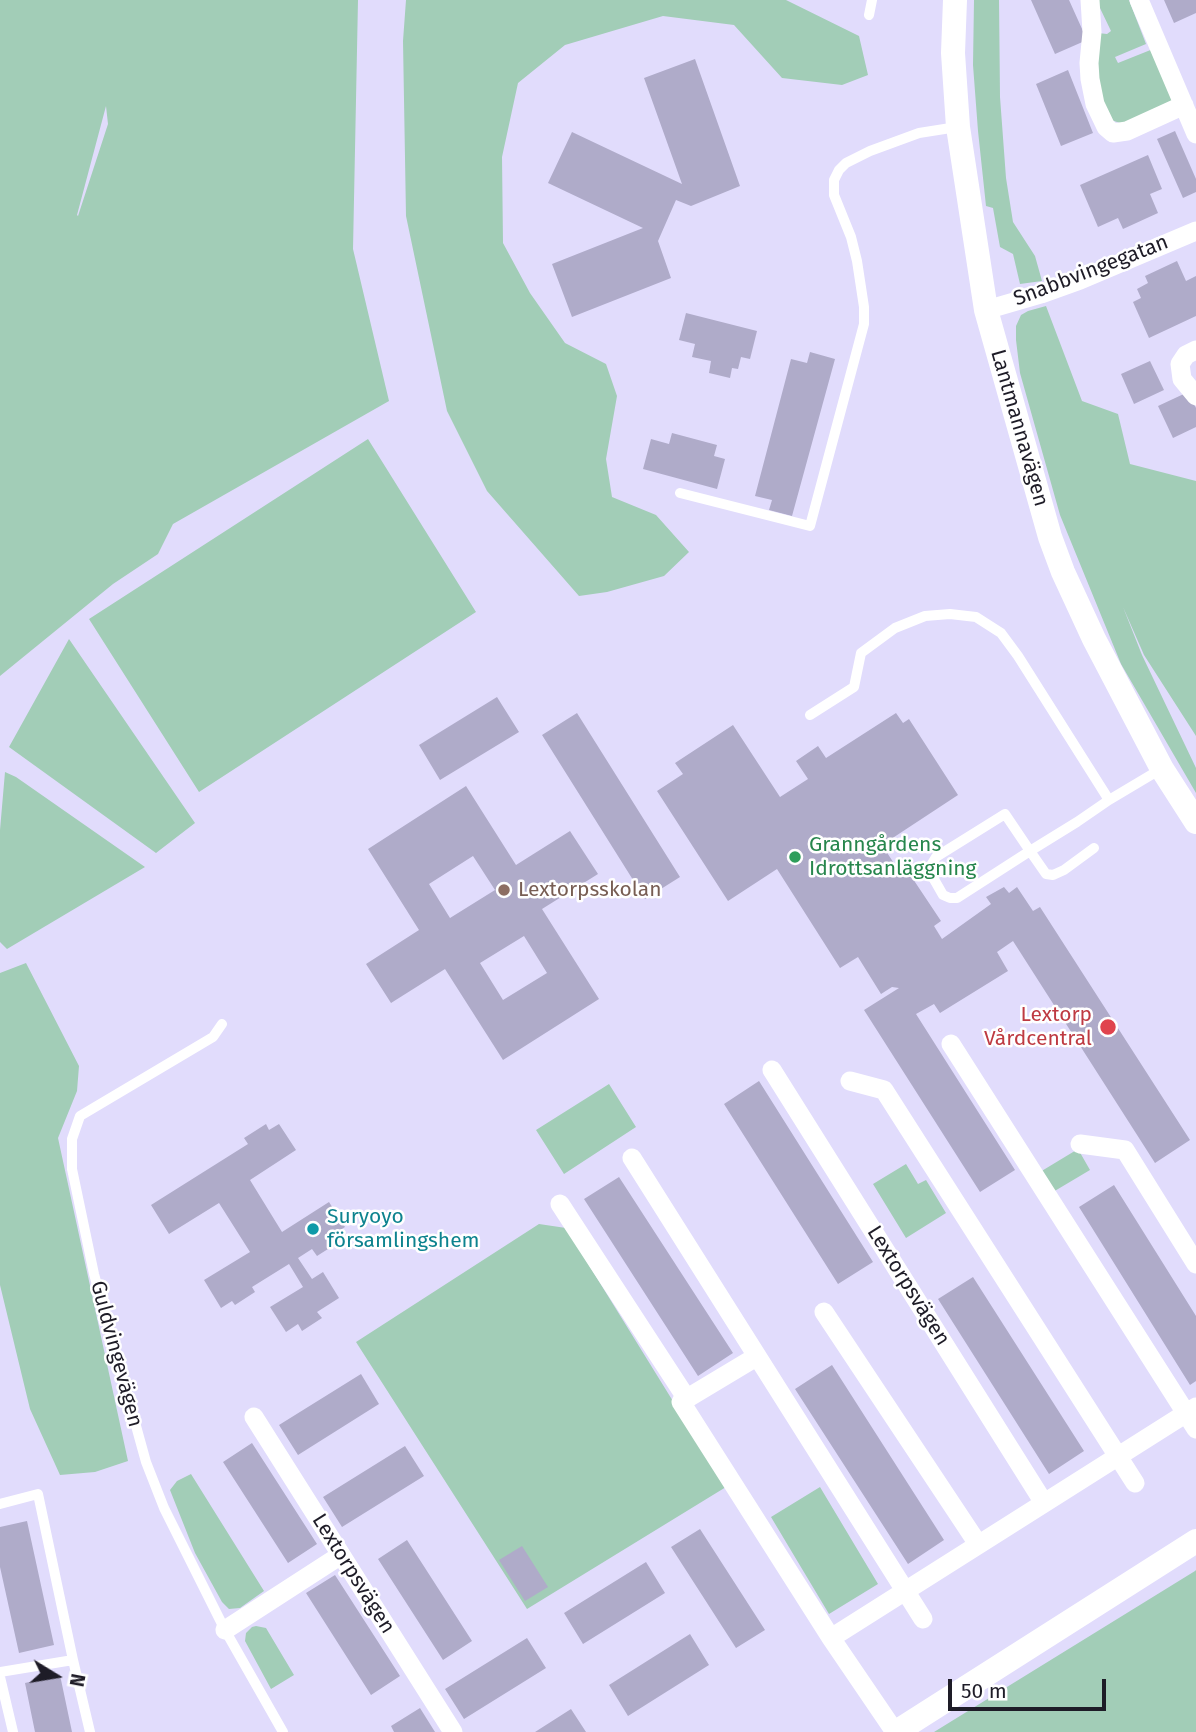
<!DOCTYPE html>
<html>
<head>
<meta charset="utf-8">
<style>
  body { margin:0 }
  #map { position:relative; width:1196px; height:1732px; overflow:hidden; background:#e1dcfc; font-family:"Fira Sans",sans-serif }
  canvas { display:block }
  .north { position:absolute; left:21px; top:1641px; width:70px; height:70px; -webkit-text-stroke:5px #fff; paint-order:stroke; rotate:101deg; font-size:19px; font-weight:700; line-height:28px; text-align:center; color:#1e1c27 }
  .north::after { content:''; display:block; margin:auto; width:24px; height:32px; background:#1e1c27; clip-path:polygon(50% 0,100% 100%,50% 72%,0 100%) }
  .scale { position:absolute; left:948px; top:1679px; width:158px; height:32px; box-sizing:border-box; border:4px solid #1e1c27; border-top:0; padding-left:9px; font-size:21px; line-height:24px; white-space:nowrap; color:#1e1c27; -webkit-text-stroke:5px #fff; paint-order:stroke }
</style>
</head>
<body>
<div id="map">
<canvas width="1196" height="1732"></canvas>
<div class="north">N</div>
<div class="scale">50 m</div>
</div>
<script>
const c = document.querySelector('canvas').getContext('2d');
c.lineJoin = 'round';
function fill(path, color) {
  c.fillStyle = color;
  c.fill(path, 'evenodd');
}
function toPath(rows) {
  const path = new Path2D();
  for (const r of rows) {
    path.moveTo(r[0], r[1]);
    for (let i = 2; i < r.length; i += 2) path.lineTo(r[i], r[i + 1]);
  }
  return path;
}
function strokePath(path, color, width, dash) {
  c.strokeStyle = color;
  c.lineWidth = width;
  c.lineCap = dash ? 'butt' : 'round';
  c.setLineDash(dash || []);
  c.stroke(path);
}
function drawText(font, color, halo, rows, align = 'center') {
  c.font = font + ' "Fira Sans",sans-serif';
  c.lineWidth = 5;
  c.setLineDash([]);
  c.textBaseline = 'middle';
  c.strokeStyle = halo;
  c.fillStyle = color;
  for (const [text, x, y, turn = 0] of rows) {
    c.save();
    c.translate(x, y);
    c.rotate((+turn || 0) * Math.PI / 180);
    c.textAlign = isNaN(turn) ? turn : align;
    if (halo) c.strokeText(text, 0, 0);
    c.fillText(text, 0, 0);
    c.restore();
  }
}
fill(toPath([
  [0,0,358,0,353,249,389,401,173,524,158,554,113,584,0,676],
  [106,106,108,124,78,216,77,215],
  [406,0,786,0,859,36,868,75,842,85,782,78,734,25,663,16,565,45,518,83,502,157,503,243,530,293,565,343,606,364,617,396,606,459,612,497,656,515,689,552,664,576,607,592,579,596,487,491,447,411,406,216,403,41],
  [974,0,999,0,1000,97,1006,178,1013,222,1035,256,1042,281,1020,284,1013,254,1000,247,993,208,986,206,978,131,973,65],
  [1095,0,1129,0,1146,44,1115,57,1118,63,1153,49,1172,101,1125,123,1120,123,1111,120,1105,113,1096,74,1098,33,1107,34,1111,31,1099,6],
  [1046,306,1082,401,1118,414,1130,464,1196,481,1196,736,1144,655,1123,607,1142,655,1196,768,1196,793,1121,664,1060,515,1020,373,1016,340,1016,326,1021,315,1028,311],
  [368,439,476,612,199,792,89,619],
  [69,639,195,823,156,853,9,747],
  [5,772,16,777,145,867,7,949,0,942,0,830],
  [26,963,79,1066,77,1091,58,1138,128,1461,95,1472,60,1475,30,1409,0,1285,0,973],
  [609,1084,636,1127,564,1174,536,1130],
  [1078,1149,1090,1170,1053,1192,1040,1172],
  [906,1164,918,1184,926,1180,946,1213,906,1238,873,1184],
  [539,1224,566,1228,726,1487,527,1609,356,1342],
  [191,1474,264,1591,240,1608,229,1609,222,1602,195,1553,170,1490,177,1481],
  [820,1487,878,1584,829,1614,771,1517],
  [1196,1570,1196,1732,934,1732,1195,1571],
  [256,1626,266,1628,294,1675,271,1689,245,1641,246,1633,252,1627]
]), '#a2cdb7');
fill(toPath([
  [1031,0,1069,0,1087,40,1055,54],
  [1164,0,1196,0,1196,13,1174,23],
  [695,59,740,186,691,206,676,200,658,241,671,278,572,317,552,264,643,228,548,183,572,132,682,184,644,78],
  [1068,70,1093,133,1061,146,1036,84],
  [1175,131,1196,179,1196,192,1183,198,1157,139],
  [1148,155,1162,189,1150,194,1158,213,1123,229,1118,218,1098,227,1080,185],
  [1177,261,1186,281,1196,276,1196,316,1149,338,1133,302,1141,298,1137,289,1148,283,1145,276],
  [686,313,757,331,750,359,741,357,738,369,732,368,730,378,709,373,711,361,692,357,695,344,679,340],
  [810,352,835,359,792,516,769,510,772,500,755,496,791,359,807,363],
  [1150,361,1164,390,1134,404,1121,374],
  [1188,392,1196,408,1196,427,1173,438,1158,406],
  [672,433,717,445,714,456,725,459,717,489,643,469,651,439,669,444],
  [497,697,519,732,440,780,419,745],
  [577,713,680,877,645,899,542,735],
  [896,713,903,723,909,719,958,795,882,845,901,874,907,870,941,921,934,926,942,939,991,904,986,897,1004,887,1009,893,1017,887,1033,911,1040,907,1190,1140,1155,1163,1013,941,997,952,1008,971,940,1013,934,1004,916,1014,1015,1170,980,1192,864,1010,899,988,892,987,881,994,858,957,840,968,777,869,728,901,657,791,683,774,675,763,733,725,780,797,808,779,796,761,818,746,826,758],
  [466,786,516,865,570,831,598,874,542,909,599,999,503,1060,445,969,391,1003,366,964,419,930,368,849],
  [473,856,495,890,450,918,429,884],
  [524,936,547,973,503,1000,480,963],
  [759,1081,873,1262,838,1284,724,1104],
  [266,1124,269,1130,279,1124,296,1150,250,1180,282,1232,329,1202,345,1227,334,1234,339,1242,317,1256,312,1249,298,1258,312,1279,323,1272,339,1298,317,1312,322,1318,302,1331,298,1324,286,1332,270,1307,303,1287,289,1264,252,1287,255,1292,235,1305,232,1301,221,1308,204,1280,250,1252,219,1203,169,1234,151,1205,248,1144,244,1138],
  [619,1177,733,1353,698,1376,584,1199],
  [1114,1185,1196,1316,1196,1381,1190,1385,1079,1207],
  [973,1277,1084,1451,1049,1474,938,1299],
  [832,1365,944,1540,908,1564,795,1389],
  [361,1374,379,1404,298,1455,279,1425],
  [252,1443,317,1544,288,1563,223,1462],
  [405,1446,424,1476,342,1527,323,1497],
  [27,1521,54,1645,19,1653,0,1567,0,1527],
  [700,1529,765,1630,736,1648,671,1547],
  [407,1540,472,1641,443,1660,378,1559],
  [522,1546,548,1587,525,1601,499,1560],
  [646,1562,665,1593,583,1644,564,1613],
  [335,1575,400,1676,371,1695,306,1593],
  [690,1634,709,1665,628,1716,609,1685],
  [527,1638,546,1668,464,1719,445,1689],
  [60,1675,72,1732,35,1732,25,1683],
  [420,1708,435,1732,394,1732,391,1726],
  [571,1709,586,1732,535,1732]
]), '#afabc9');
strokePath(toPath([
  [869,15,872,0],
  [680,493,810,526,864,324,864,307,857,261,851,237,834,195,834,180,839,170,846,163,870,151,919,133,957,127],
  [810,715,854,687,861,653,895,628,925,616,950,614,976,617,1001,633,1018,656,1109,800],
  [1094,848,1064,870,1053,875,1046,874,1030,851,1005,814,936,857,930,867,931,874,943,895,950,898,957,898,1030,851,1077,822,1109,800,1161,769],
  [222,1024,213,1037,80,1116,72,1139,72,1169,94,1274,146,1462,164,1508,225,1630,283,1732],
  [0,1504,38,1494,73,1660],
  [0,1672,73,1660,90,1732],
  [0,1677,13,1732]
]), '#fff', 10);
strokePath(toPath([
  [1090,0,1092,32,1089,63,1090,79,1095,104,1106,127,1113,133,1127,131,1184,105],
  [1139,0,1196,134],
  [986,310,1041,294,1080,280,1196,231],
  [1196,350,1186,355,1180,364,1182,379,1196,396],
  [951,1044,1196,1429],
  [772,1070,1044,1503],
  [850,1081,884,1090,1135,1483],
  [1080,1144,1125,1150,1196,1264],
  [632,1158,923,1619],
  [560,1204,687,1399],
  [824,1312,978,1544],
  [756,1357,681,1402,831,1638,895,1732],
  [254,1417,453,1732],
  [225,1630,341,1555],
  [831,1638,1196,1407]
]), '#fff', 19);
strokePath(toPath([
  [955,0,953,53,958,127,986,310,1050,537,1063,572,1094,639,1162,769,1196,822],
  [896,1732,1196,1541]
]), '#fff', 24);
for (const [x, y, r, color] of [
  [795,857,7,"#2e9e5b"],
  [504,890,7,"#8d6e63"],
  [1108,1027,9,"#e0444e"],
  [313,1229,7,"#0f9aa8"]
]) {
  const dot = new Path2D();
  dot.arc(x, y, r, 0, 2 * Math.PI);
  c.fillStyle = color;
  c.fill(dot);
  strokePath(dot, '#fff', 2.5);
}
drawText('21px', '#1e1c27', '#fff', [
  ["Snabbvingegatan",1091,271,-21],
  ["Lantmannavägen",1019,428,74],
  ["Lextorpsvägen",908,1286,58],
  ["Guldvingevägen",116,1354,75],
  ["Lextorpsvägen",353,1574,58]
]);
drawText('21px', '#27864d', '#fff', [
  ["Granngårdens",809,845],
  ["Idrottsanläggning",809,869]
], 'left');
drawText('21px', '#785e54', '#fff', [
  ["Lextorpsskolan",518,890]
], 'left');
drawText('21px', '#be3a42', '#fff', [
  ["Lextorp",1092,1015],
  ["Vårdcentral",1092,1039]
], 'right');
drawText('21px', '#0d838f', '#fff', [
  ["Suryoyo",327,1217],
  ["församlingshem",327,1241]
], 'left');
</script>
</body>
</html>
